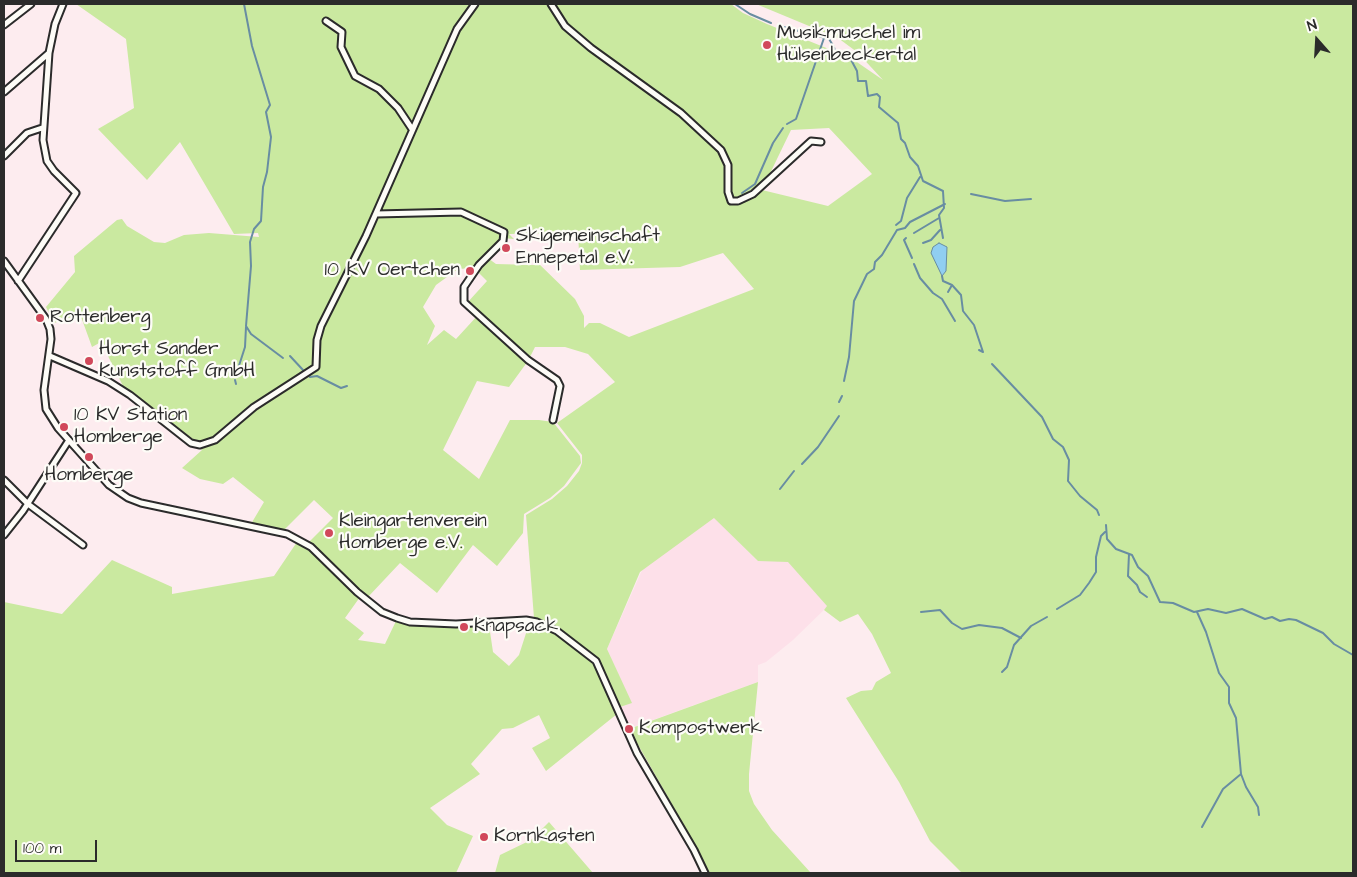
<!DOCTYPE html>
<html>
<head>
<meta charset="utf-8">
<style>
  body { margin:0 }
  #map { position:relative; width:1357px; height:877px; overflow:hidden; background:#fdecef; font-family:"Architects Daughter",sans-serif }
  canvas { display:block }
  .frame { position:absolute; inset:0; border:5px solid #2b2b2b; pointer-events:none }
  .north { position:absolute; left:1292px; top:15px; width:50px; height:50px; -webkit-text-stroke:4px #fdfcf7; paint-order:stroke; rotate:341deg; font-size:14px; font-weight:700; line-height:20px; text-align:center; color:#2b2b2b }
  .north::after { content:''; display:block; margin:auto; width:18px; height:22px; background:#2b2b2b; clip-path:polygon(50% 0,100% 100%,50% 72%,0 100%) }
  .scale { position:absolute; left:15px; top:840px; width:82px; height:22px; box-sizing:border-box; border:2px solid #2b2b2b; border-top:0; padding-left:6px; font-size:15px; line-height:18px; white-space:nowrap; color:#2b2b2b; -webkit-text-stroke:4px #fdfcf7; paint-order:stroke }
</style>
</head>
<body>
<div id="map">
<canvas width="1357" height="877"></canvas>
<div class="frame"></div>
<div class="north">N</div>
<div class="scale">100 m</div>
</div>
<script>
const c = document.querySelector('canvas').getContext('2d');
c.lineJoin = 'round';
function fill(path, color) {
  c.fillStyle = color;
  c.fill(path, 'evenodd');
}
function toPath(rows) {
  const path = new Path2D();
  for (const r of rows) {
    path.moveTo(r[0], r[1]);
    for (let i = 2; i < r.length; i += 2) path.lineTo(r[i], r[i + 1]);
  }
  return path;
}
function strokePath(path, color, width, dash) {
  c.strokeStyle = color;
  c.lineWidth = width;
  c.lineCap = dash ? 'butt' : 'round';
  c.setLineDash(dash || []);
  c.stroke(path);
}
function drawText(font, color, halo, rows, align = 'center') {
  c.font = font + ' "Architects Daughter",sans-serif';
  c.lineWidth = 4.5;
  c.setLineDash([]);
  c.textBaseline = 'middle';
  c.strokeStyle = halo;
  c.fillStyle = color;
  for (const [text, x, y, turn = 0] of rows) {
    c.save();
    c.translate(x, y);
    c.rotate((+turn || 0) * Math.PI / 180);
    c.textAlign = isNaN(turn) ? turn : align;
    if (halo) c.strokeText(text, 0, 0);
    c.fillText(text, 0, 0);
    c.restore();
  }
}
fill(toPath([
  [714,517,758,561,788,561,828,606,793,640,766,662,758,665,758,682,628,729,620,707,631,703,607,649,643,568]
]), '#fde0e9');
fill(toPath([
  [76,4,731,4,743,13,767,24,851,58,883,80,857,52,838,38,756,4,1353,4,1353,873,962,873,930,841,899,782,846,698,861,691,872,690,876,682,891,673,872,634,858,614,840,622,824,610,827,606,788,562,758,561,714,518,640,572,607,649,632,703,620,707,601,663,594,655,569,636,545,622,534,618,526,515,552,499,567,486,579,471,582,463,582,455,557,423,615,382,588,354,565,347,535,347,529,359,467,303,487,281,474,268,458,269,436,285,423,307,435,326,427,345,444,330,456,339,478,315,528,361,509,387,477,381,443,450,479,479,510,420,539,420,553,422,580,456,581,463,564,486,550,498,524,514,523,533,497,566,473,545,437,593,400,563,368,597,309,542,333,518,314,500,284,530,251,524,264,502,233,477,223,484,200,479,182,468,202,450,123,386,101,342,92,347,80,314,54,323,46,307,75,272,74,256,117,220,122,219,127,226,154,242,165,243,184,235,209,233,259,237,258,233,234,234,180,142,147,180,98,129,134,108,126,39],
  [829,128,872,174,828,206,762,190,791,130],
  [578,233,580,270,680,267,723,253,754,289,629,337,600,323,589,323,584,328,584,316,575,299,537,262,534,265,496,264,485,256,502,238,514,239,509,234],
  [297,542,309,550,360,597,345,618,364,633,358,640,385,644,396,621,413,625,458,627,489,625,493,652,509,666,519,655,529,624,543,627,568,641,594,664,617,714,546,771,532,748,550,738,539,715,513,728,502,729,471,764,480,774,430,808,447,825,473,836,456,873,4,873,4,602,62,614,112,560,172,587,172,594,274,576],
  [758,682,749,774,749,791,754,804,772,830,811,873,708,873,697,848,629,729],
  [549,822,593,873,495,873,500,855,531,840]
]), '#cae9a0');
const water = toPath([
  [939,243,947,247,946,271,942,276,931,253,933,247,939,243]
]);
fill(water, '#90cef1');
strokePath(water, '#688da2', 1);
strokePath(toPath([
  [244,4,252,46,270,105,266,112,271,137,267,172,263,187,261,221,254,229,250,242,251,266,246,326,251,334,283,358],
  [735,4,750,14,771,23],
  [780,26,829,39,834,47,836,57,849,56,857,71,858,81,866,81,868,96,877,94,880,97,879,107,898,123,901,139,905,143,910,157,918,166,923,181,943,191,944,208,939,215,943,238],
  [787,124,796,119,824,38],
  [742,193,755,184,773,143,783,128],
  [971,194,1005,201,1031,199],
  [896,225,901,221,907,198,920,177],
  [914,233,939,218],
  [906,238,904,240,912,258],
  [923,243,931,240,940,230],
  [914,264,920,278,933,293,942,299,955,321],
  [942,276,943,281,952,285,961,295,963,311,974,325,983,352],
  [948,292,952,285],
  [979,350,983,352],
  [290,356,303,370],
  [992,364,1042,417,1053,439,1063,447,1069,460,1068,481,1080,496,1097,510,1099,515],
  [236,375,245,347,246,327],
  [310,377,317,376,341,388,347,386],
  [235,380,236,384],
  [844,381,849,357,854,301,867,274,874,269,875,262,882,255,897,230,905,228,910,222,945,204],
  [839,402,842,396],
  [802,464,818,447,839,416],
  [780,489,794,471],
  [1106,525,1107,539,1116,549,1132,555,1138,567,1148,576,1160,602,1173,603,1194,612,1208,609,1226,613,1242,609,1265,619,1272,617,1280,621,1289,619,1296,620,1323,633,1334,644,1353,655],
  [1129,554,1128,576,1137,585,1140,592,1147,597],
  [1057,609,1080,595,1089,583,1096,572,1096,557,1101,536,1105,532],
  [921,612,940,610,952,623,962,629,979,625,1002,628,1021,638],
  [1197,612,1206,632,1219,673,1229,687,1229,703,1236,718,1241,774,1246,787,1258,807,1259,815],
  [1002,672,1007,667,1014,645,1031,626,1047,617],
  [1202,827,1223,789,1241,774]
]), '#688da2', 2);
const street = toPath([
  [551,4,565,26,591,48,681,113,721,150,728,165,728,192,731,201,738,201,753,194,811,141,821,142],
  [326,21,342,32,341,47,355,76,379,89,398,108,412,129],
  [4,25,31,4],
  [4,92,49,53],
  [4,156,27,133,42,128],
  [376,214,461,212,504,232,503,241,479,265,464,287,464,302,528,360,557,380,560,386,553,420],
  [4,261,46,319,50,329,51,339,44,390,46,409,58,428,109,485,128,498,141,503,287,534,311,547,357,592,382,612,397,618,410,622,456,624,526,620,537,622,557,631,596,661,637,753,694,850,705,873],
  [18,281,76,193,54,171,47,161,43,140,49,53,55,24,63,4],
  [50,356,108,381,130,395,191,443,200,445,215,440,254,407,316,367,317,340,321,326,366,236,457,29,475,4],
  [4,480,28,504,83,545],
  [4,535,23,511,69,440]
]);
strokePath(street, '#2b2b2b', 9);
strokePath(street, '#fdfcf7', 5);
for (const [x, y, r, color] of [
  [767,45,5,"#d1495b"],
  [506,248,5,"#d1495b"],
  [470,271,5,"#d1495b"],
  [40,318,5,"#d1495b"],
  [89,361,5,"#d1495b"],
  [64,427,5,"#d1495b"],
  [89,457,5,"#d1495b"],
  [329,533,5,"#d1495b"],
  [464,627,5,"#d1495b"],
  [629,729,5,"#d1495b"],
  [484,837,5,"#d1495b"]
]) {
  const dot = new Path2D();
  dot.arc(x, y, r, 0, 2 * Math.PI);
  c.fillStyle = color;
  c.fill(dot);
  strokePath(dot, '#fdfcf7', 2);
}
drawText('19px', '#2b2b2b', '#fdfcf7', [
  ["Musikmuschel im",777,34],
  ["Hülsenbeckertal",777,56],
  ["Skigemeinschaft",516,237],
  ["Ennepetal e.V.",516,259],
  ["10 KV Oertchen",460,271,"right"],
  ["Rottenberg",50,318],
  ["Horst Sander",99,350],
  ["Kunststoff GmbH",99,372],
  ["10 KV Station",74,416],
  ["Homberge",74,438],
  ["Homberge",89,476,"center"],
  ["Kleingartenverein",339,522],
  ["Homberge e.V.",339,544],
  ["Knapsack",474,627],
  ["Kompostwerk",639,729],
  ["Kornkasten",494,837]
], 'left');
</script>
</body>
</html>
